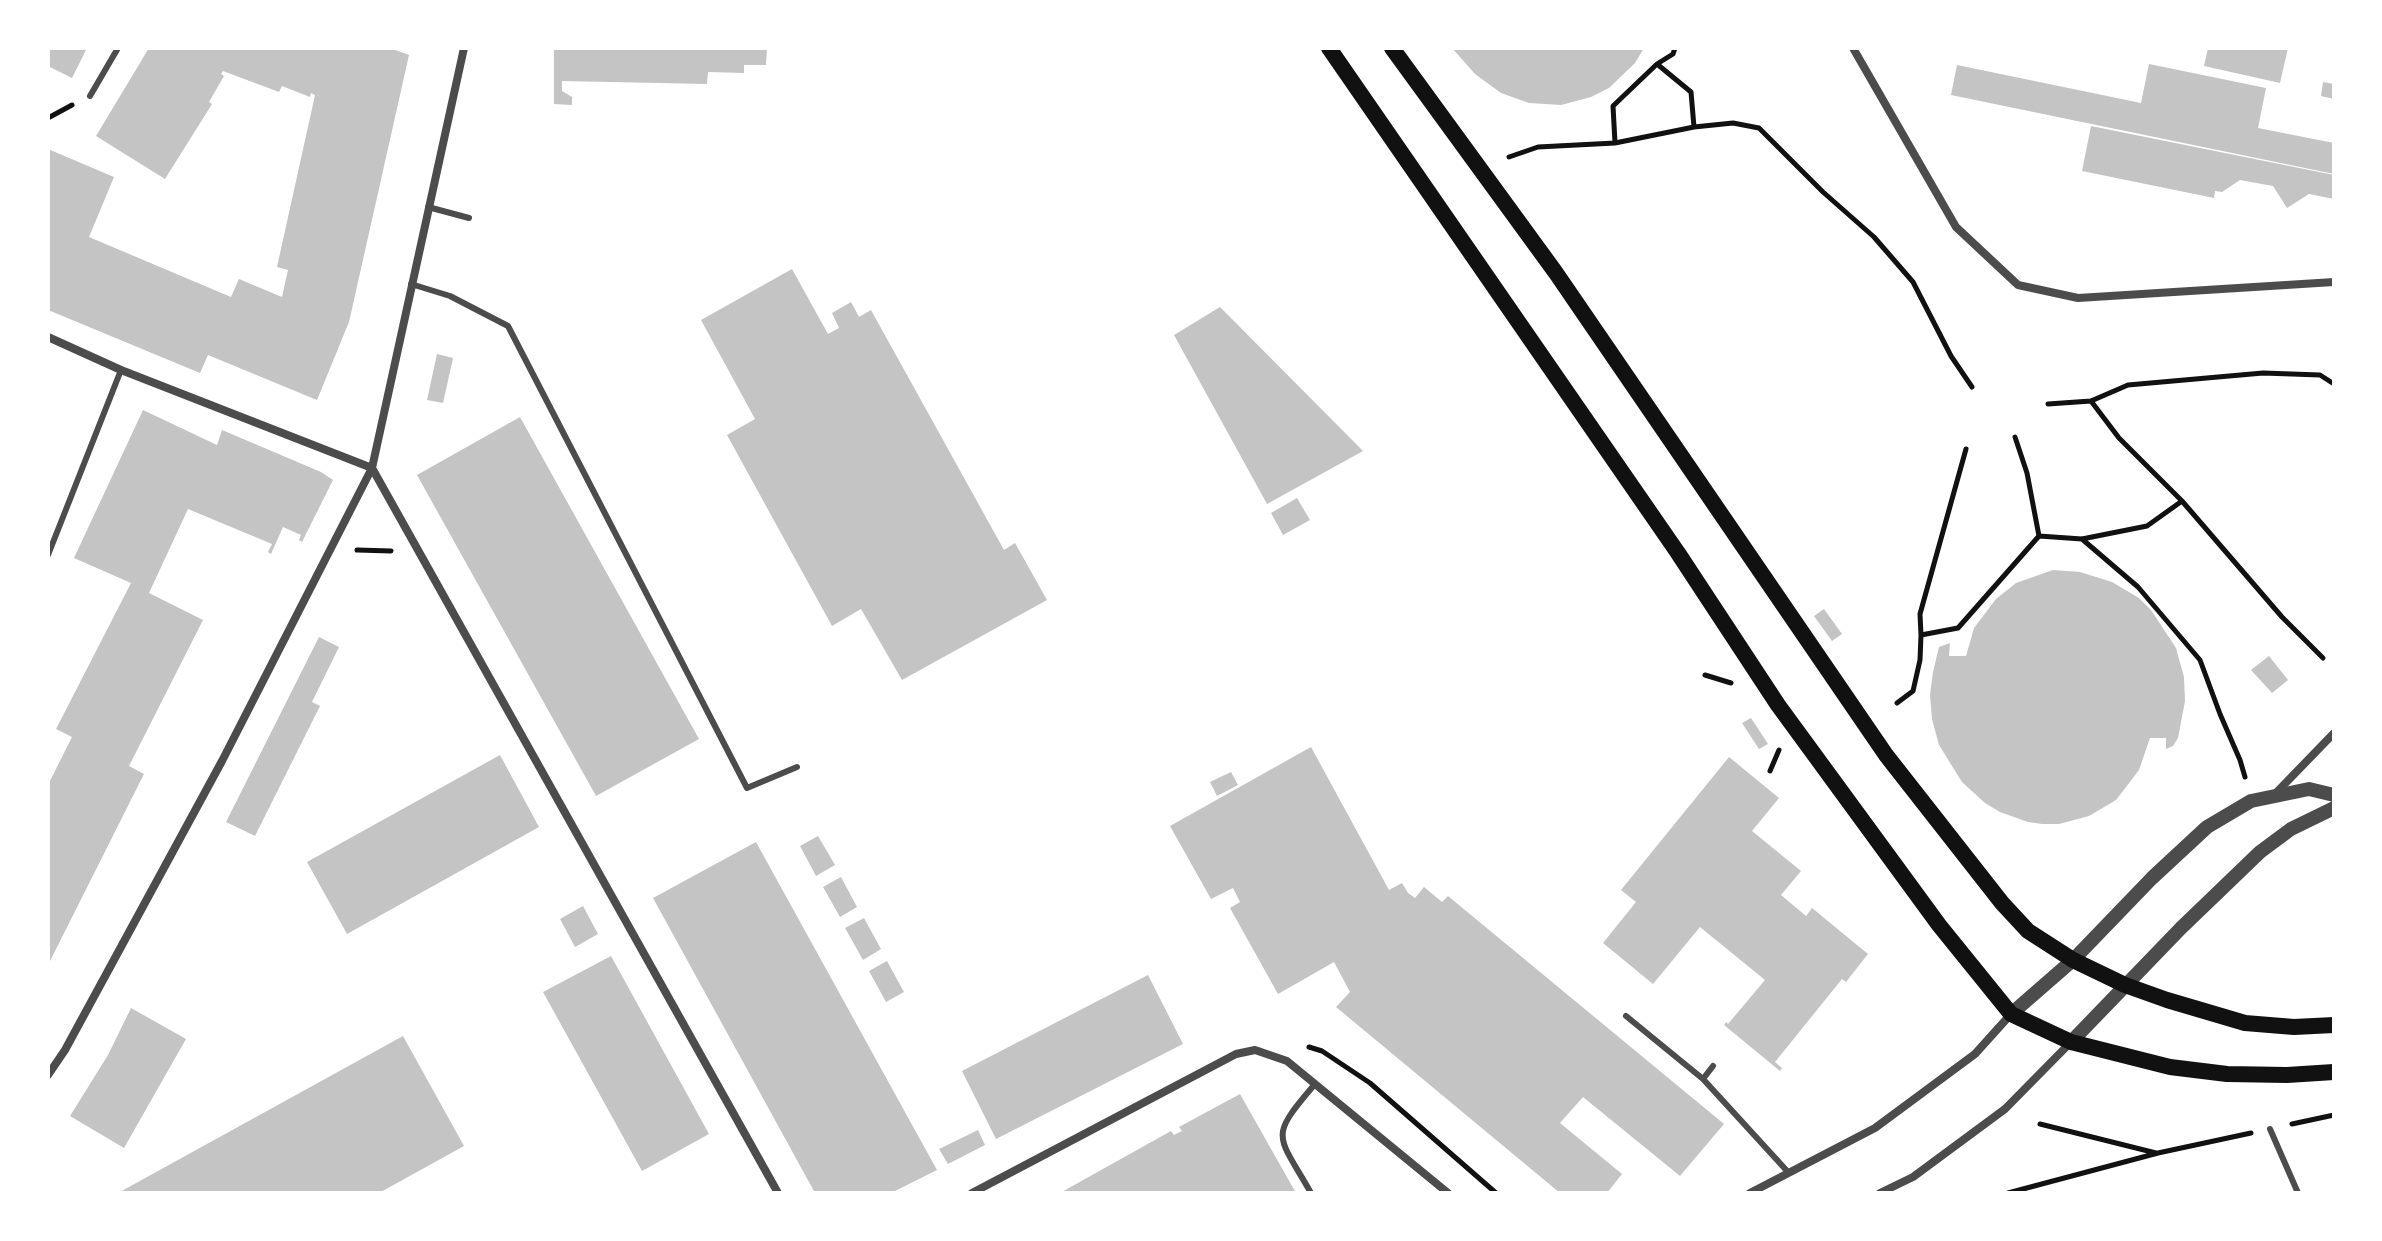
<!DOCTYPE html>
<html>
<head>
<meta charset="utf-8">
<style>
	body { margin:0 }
	#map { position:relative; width:2382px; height:1241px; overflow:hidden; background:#fff; font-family:Mulish,sans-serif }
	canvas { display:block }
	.frame { position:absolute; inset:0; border:50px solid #fff; pointer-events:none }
</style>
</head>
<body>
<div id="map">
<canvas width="2382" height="1241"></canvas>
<div class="frame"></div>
</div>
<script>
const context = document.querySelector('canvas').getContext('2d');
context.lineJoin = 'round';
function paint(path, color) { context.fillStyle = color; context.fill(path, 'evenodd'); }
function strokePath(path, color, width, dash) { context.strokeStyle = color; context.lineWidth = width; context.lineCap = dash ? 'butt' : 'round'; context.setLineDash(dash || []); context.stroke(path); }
paint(new Path2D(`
	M48,48H87L72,78L48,66Z
	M149,48H390L409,55L349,322L317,400L208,355L200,373L48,310V149L114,177L89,237L231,297L239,279L282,297L288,270L277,267L315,95L311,93L310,97L282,86L279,92L223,71L221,74L224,76L209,102L212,104L165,179L96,136Z
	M554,48H767L766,65H744V73L708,72L707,84L562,81V91L572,97V105L554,104Z
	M1452,48H1644L1635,63L1609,88L1591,97L1561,105L1529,103L1501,93L1475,74Z
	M2208,48H2288L2280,83L2204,66Z
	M2149,64L2266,88L2258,128L2334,143V174L1951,95L1957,65L2141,103Z
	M2323,82L2334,84V99L2321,96Z
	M2091,126L2334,175V199L2309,194L2287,208L2273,186L2240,180L2222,192L2215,191L2214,198L2082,171Z
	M792,269L828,334L839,328L832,313L851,302L859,317L871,310L1004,550L1015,543L1047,600L902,680L861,609L832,626L727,435L755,419L701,320Z
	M1220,307L1363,451L1267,504L1174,335Z
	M437,354L453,358L443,403L427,400Z
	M143,410L217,445L222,430L321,472L333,480L302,542L299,540L301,535L283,527L271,554L268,552L272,544L188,509L149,593L203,620L129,766L144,774L48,965V785L72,737L56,729L131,583L74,558Z
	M520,417L699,739L596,796L417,475Z
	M1297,498L1310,520L1283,535L1271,513Z
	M2053,570L2080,572L2112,582L2139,598L2151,610L2176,648L2184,677L2185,701L2178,738L2173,746L2166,749V738H2150L2139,770L2116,800L2089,816L2059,824H2042L2028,822L2000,812L1985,803L1962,782L1939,745L1932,719L1930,695L1933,672L1939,647L1950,643L1949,656H1966L1974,628L1996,599L2016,583Z
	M1824,609L1842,634L1832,641L1814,616Z
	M319,637L339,647L312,702L320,706L255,836L226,822Z
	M2269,656L2288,680L2272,693L2251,670Z
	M1751,718L1768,744L1759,749L1742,723Z
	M1311,747L1389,890L1402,883L1408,893L1415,898L1424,887L1442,902L1448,896L1724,1124L1680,1176L1583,1097L1560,1123L1622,1174L1607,1193H1560L1336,1007L1350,992L1334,962L1278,994L1230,908L1240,902L1233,888L1211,899L1170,826Z
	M500,755L539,827L347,934L307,862Z
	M1729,757L1779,798L1752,831L1801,871L1781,895L1806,916L1812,908L1868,954L1846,982L1842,979L1775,1062L1782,1068L1780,1071L1724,1025L1726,1022L1728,1024L1765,980L1700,927L1653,984L1603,943L1636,902L1621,890Z
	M1231,772L1238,785L1217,796L1210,782Z
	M818,836L835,865L816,876L800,846Z
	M756,842L937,1170L891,1193H815L653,898Z
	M841,877L857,907L840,917L823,887Z
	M583,906L598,934L575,947L560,919Z
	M864,918L881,949L863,960L845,928Z
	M611,956L709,1134L642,1171L543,992Z
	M887,961L904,992L886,1002L869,971Z
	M1148,975L1183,1044L996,1139L962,1071Z
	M131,1008L186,1039L124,1148L70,1116L108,1055Z
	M403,1036L464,1146L379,1193H118Z
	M1240,1094L1296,1193H1060L1171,1131L1174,1135L1182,1131L1179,1127Z
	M978,1130L985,1145L948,1164L939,1149Z`), '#c4c4c4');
strokePath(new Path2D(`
	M1657,64L1673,54L1675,48
	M48,118L72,105
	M1615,143L1613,106L1657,64L1691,92L1694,127
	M1509,157L1538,147L1615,143L1694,127L1733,123L1759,128L1823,192L1874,237L1913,282L1951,356L1972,387
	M2048,404L2091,401L2128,385L2263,373L2320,375L2334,384
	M2182,501L2282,617L2323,658
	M2039,536L2082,539L2147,526L2182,501L2119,438L2091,401
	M2082,539L2138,587L2200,660L2220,714L2240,760L2245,777
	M357,550L391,551
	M1921,635L1920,614L1966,449
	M1705,675L1731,683
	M1897,703L1913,691L1920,660L1921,635L1958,628L2039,536L2027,473L2015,437
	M1770,771L1779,750
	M1309,1047L1322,1051L1370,1083L1496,1193
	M2040,1124L2156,1153
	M2292,1124L2334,1115
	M2008,1193L2158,1153L2251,1133`), '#111', 5);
strokePath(new Path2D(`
	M90,96L118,48
	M428,207L469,218
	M411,284L450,296L508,326L747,788L797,767
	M48,555L121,370
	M1626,1016L1703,1079L1788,1172
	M1703,1079L1713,1066
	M2270,1129L2298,1193
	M1311,1193C1277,1133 1268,1139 1315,1084`), '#4c4c4c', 6);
strokePath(new Path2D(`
	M1853,48L1956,227L2018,285L2078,298L2334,282
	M48,337L121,370L372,468
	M372,468L778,1193
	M2274,795L2334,733
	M48,1075L65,1050L222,761L372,468L464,48
	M972,1193L1236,1054L1255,1050L1287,1061L1448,1193
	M1750,1193L1875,1128L1975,1054L2011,1014
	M1880,1193L1913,1177L2005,1109L2071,1042`), '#4c4c4c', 8);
strokePath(new Path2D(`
	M2011,1014L2073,960L2152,878L2207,827L2251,801L2309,789L2334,795
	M2071,1042L2181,928L2260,852L2291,829L2334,808`), '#4c4c4c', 14);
strokePath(new Path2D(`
	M1329,48L1678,553L1778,705L1939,925L2011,1014L2071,1042L2170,1067L2227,1074L2287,1075L2334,1072
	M1392,48L1556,273L1886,755L2002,903L2028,931L2073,960L2125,985L2167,1000L2245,1023L2294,1027L2334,1025`), '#111', 16);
</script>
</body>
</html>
